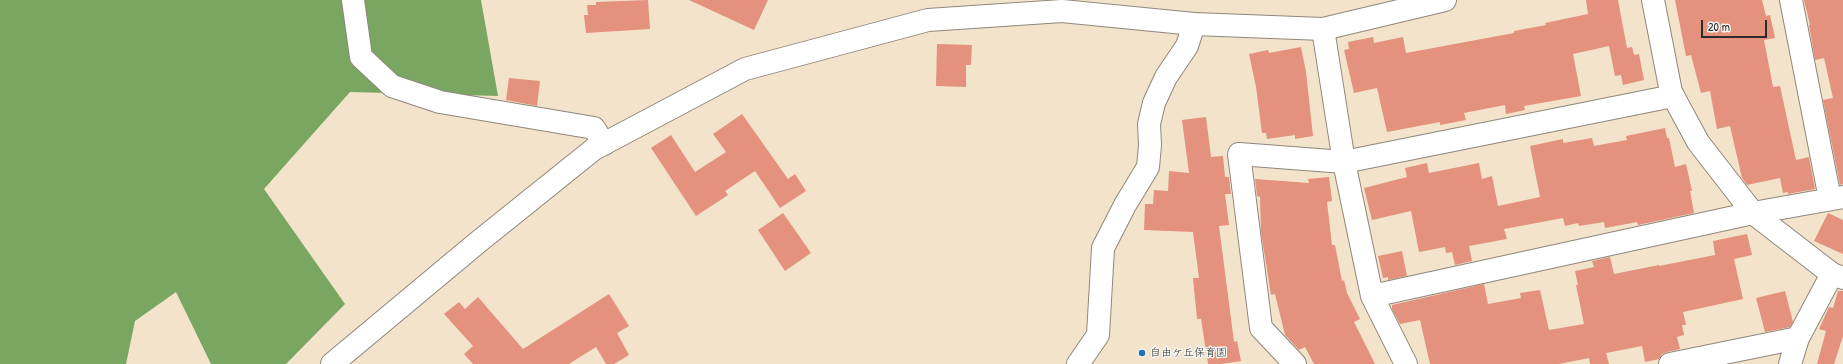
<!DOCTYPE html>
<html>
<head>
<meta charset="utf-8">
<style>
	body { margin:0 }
	#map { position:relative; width:1843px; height:364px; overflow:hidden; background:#f3e3cb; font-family:"Patrick Hand",sans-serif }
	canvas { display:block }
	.scale { position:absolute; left:1701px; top:20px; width:66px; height:18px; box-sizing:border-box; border:2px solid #2b2b2b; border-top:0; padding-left:5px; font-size:12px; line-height:14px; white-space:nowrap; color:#2b2b2b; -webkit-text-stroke:3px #f6f6f2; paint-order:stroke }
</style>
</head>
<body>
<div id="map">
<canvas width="1843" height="364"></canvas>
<div class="scale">20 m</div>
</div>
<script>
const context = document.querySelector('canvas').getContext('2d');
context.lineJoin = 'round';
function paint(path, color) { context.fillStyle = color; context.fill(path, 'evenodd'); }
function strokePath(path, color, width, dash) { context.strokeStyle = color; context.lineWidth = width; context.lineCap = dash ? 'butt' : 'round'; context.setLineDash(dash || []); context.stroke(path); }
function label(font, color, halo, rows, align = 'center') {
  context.font = font + ' "Patrick Hand","Klee One",sans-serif'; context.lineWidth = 3; context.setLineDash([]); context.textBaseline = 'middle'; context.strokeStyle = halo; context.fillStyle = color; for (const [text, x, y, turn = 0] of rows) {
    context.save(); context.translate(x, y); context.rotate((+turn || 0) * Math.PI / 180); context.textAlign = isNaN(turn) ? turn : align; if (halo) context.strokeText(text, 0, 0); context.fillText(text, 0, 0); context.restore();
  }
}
paint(new Path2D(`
	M0,0H481L498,96L350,92L264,189L345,304L286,364H211L176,292L135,321L126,364H0Z`), '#79a761');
paint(new Path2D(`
	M648,0L650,29L586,33L584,15H588L587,5H596V2Z
	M689,0H768L754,30Z
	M1586,0H1618L1627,48L1632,47L1634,55L1639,54L1644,80L1623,85L1621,75L1615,76L1609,46L1573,54L1581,96L1524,106L1525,110L1506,114L1505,105L1464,113L1466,120L1440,125V122L1387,132L1377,88L1354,93L1344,50L1349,49L1348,42L1373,37L1374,43L1403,37L1406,53L1514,33V31L1546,25L1545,23L1588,14Z
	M1675,0H1762L1766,16L1770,15L1775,38L1764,40L1773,87L1780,86L1796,160L1809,157L1815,189L1788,194V192L1783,193L1780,178L1747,185L1742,178L1730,126L1717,129L1710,91L1701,93L1691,55L1686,56Z
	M1804,0H1843V184L1840,185L1823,100L1833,98L1824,58L1815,60L1809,25H1810Z
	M937,44L972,45L971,65H966V87L936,86Z
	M1301,47L1306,72L1313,136L1295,139V135L1267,139L1266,133H1262L1256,87L1249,54L1268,50L1269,53Z
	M509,78L540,81L537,106L506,100Z
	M742,114L788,179L795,174L806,191L780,208L755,171L725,191L728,195L696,216L651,148L671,135L695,172L726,152L713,134Z
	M1206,117L1211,157L1223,156L1225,177H1229L1231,194H1225L1229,225L1219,226L1234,342L1237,341L1241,361L1221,364H1208L1201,319H1197L1193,278H1199L1193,232L1144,230L1145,204H1153L1154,190L1168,191L1169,171L1189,173L1182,120Z
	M1665,128L1667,138H1669L1675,167L1686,164L1692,191H1690L1694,213L1638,225L1637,222L1605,228L1604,222L1579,226L1578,223L1565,226L1563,218L1504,229L1507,239L1469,246L1472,261L1455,265L1452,252L1446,253L1445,247L1419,252L1411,211L1372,220L1364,188L1407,177L1405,168L1427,163L1429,173L1479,163L1482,179L1492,176L1498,206L1540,197L1530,146L1563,139V143L1592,138L1594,146L1627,140L1626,136Z
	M1329,177L1332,201L1327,202L1332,245H1335L1342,281L1344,280L1347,293L1360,319L1354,322L1375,364H1314L1305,347L1299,350L1285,335L1275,294L1271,295L1261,232L1260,197L1257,196L1255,179L1309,183L1308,179Z
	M783,213L811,253L785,271L758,230Z
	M1828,213L1843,220V254L1814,241Z
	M1747,234L1752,255L1734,259L1743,299L1683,312L1686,325H1682L1684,335L1677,337L1680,349L1667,352L1662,354L1659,359L1645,362L1642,346L1606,353L1609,364H1590L1589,358L1559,364H1430L1420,320L1400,324L1392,309V305L1484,284L1488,304L1521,298L1520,293L1540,290L1549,330L1584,324L1576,285H1578L1575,271L1594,267L1592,261L1610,257L1614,274L1659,265V266L1715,255L1713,241Z
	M1402,251L1407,276L1388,280V277L1383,278L1378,256Z
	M1785,291L1793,322L1790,327L1765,332L1756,298Z
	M1838,291H1843V336L1834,364H1817L1826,331L1819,329L1829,307L1833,308Z
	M609,294L629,326L617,333L629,355L614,364H606L596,347L569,364H473L464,354L473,346L444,314L459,302L465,309L478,297L523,349Z`), '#e4917d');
const street = new Path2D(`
	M353,0L361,57L392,86L440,102L594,128L604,144
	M1791,0L1830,199
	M1323,29L1344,162L1372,296L1406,364
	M1372,296L1753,213L1843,197
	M1078,364L1098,335L1103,248L1125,205L1148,167L1150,145L1149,124L1154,103L1166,77L1187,46L1194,24
	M1295,364L1261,328L1239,154L1344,162L1673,96
	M1670,364L1798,338
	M1790,364L1798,338L1832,274`);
const secondary = new Path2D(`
	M1653,0L1671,92L1698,142L1753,213L1832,274L1843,278
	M332,364L477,243L594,149L745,69L928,20L1062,11L1194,24L1323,29L1445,0`);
strokePath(street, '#8f877b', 24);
strokePath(secondary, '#8f877b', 24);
strokePath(street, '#fff', 22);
strokePath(secondary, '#fff', 22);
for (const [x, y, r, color] of [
	[1142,353,4,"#1f6fb2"]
]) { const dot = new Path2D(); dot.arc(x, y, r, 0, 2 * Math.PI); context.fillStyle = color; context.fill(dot); strokePath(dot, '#f6f6f2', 1.5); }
label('11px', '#2b2b2b', '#f6f6f2', [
	["自由ケ丘保育園",1150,353]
], 'left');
</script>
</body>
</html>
